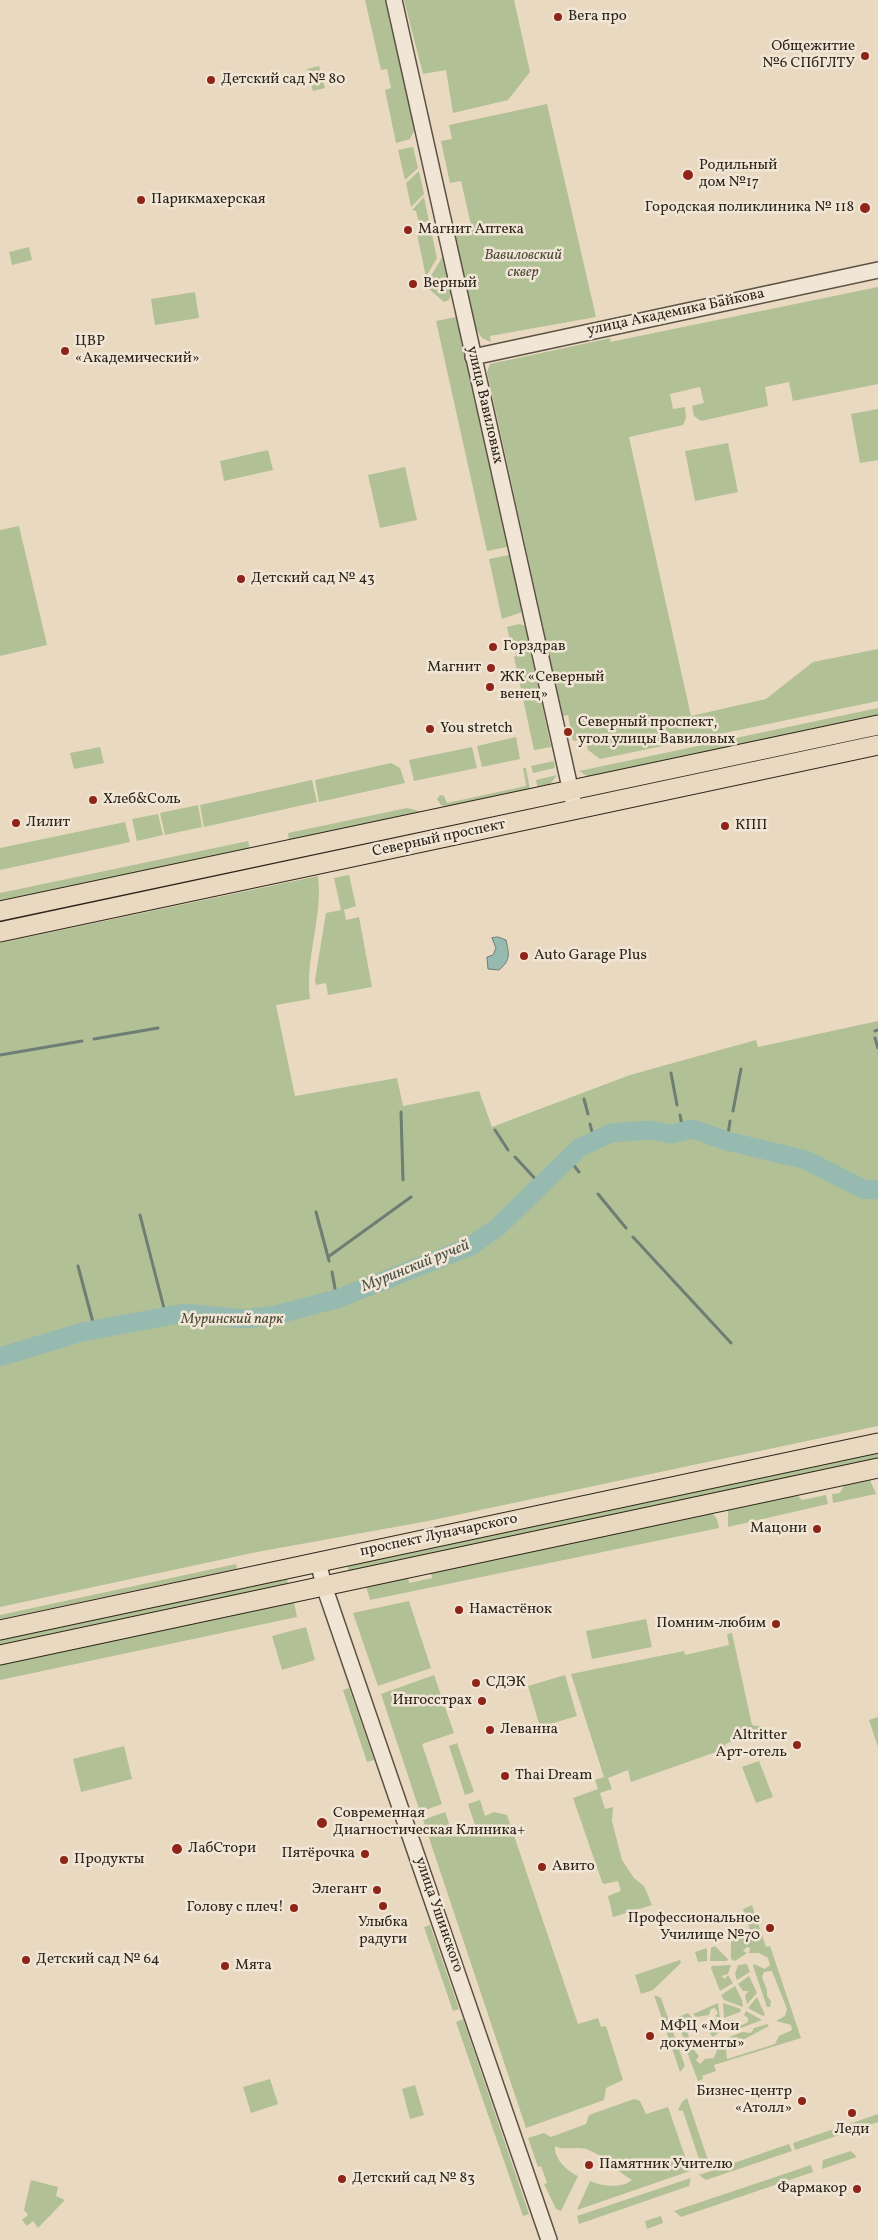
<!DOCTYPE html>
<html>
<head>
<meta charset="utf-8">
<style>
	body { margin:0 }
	canvas { display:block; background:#e9d9c0 }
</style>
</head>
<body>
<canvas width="878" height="2240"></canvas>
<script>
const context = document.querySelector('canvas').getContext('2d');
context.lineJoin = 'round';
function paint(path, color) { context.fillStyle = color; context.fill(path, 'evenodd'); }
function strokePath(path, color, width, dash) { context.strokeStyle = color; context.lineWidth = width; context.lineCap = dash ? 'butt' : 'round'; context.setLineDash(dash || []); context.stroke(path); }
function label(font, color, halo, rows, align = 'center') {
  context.font = font + ' Vollkorn,serif'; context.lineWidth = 5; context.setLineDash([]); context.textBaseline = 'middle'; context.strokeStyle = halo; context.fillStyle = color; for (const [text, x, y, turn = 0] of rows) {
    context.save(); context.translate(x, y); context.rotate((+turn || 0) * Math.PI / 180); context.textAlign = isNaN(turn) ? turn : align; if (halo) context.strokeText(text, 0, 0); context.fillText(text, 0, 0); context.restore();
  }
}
paint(new Path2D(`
	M365,0H386L415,129L410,139L396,143L385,90L391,88L387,69L381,70Z
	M404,0H514L530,72L508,100L453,113L446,70L423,74Z
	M319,66L325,88L313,91L307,69Z
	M547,104L596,317L490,336L491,342L482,338L476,329L454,229L471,225L461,181L450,183L441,141L452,139L449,125Z
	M413,147L418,168L405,180L398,150Z
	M419,171L424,194L411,207L406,183Z
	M424,197L429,221L419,223L416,211L412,210Z
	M430,226L437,258L426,277L417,234L421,233L420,228Z
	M29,247L32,260L12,265L9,252Z
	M443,256L451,294L449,300L444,302L429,289L427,282Z
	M878,287V384L793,401L789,382L765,387L768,406L701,421L694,416L692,406L704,403L700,387L670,394L673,409L685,407L686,418L683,425L629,437L691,716L766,699L813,662L878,649V701L600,759L588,750L585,739L573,741L568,715L563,716L487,372L490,364L611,338L610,342Z
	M195,292L199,318L155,325L151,299Z
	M456,317L507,547L487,551L436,321Z
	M878,409V460L860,463L851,414Z
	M728,443L738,492L695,501L685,451Z
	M268,450L273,470L224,481L220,461Z
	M405,467L417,520L380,528L368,475Z
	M19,526L47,645L0,656V530Z
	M509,555L522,612L502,619L489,559Z
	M520,624L525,626L551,747L534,750L514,657L516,656L513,640H510L507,627Z
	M878,708V716L593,776H587L579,771Z
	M878,733V738L584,799V796Z
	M516,737L520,759L482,767L477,746Z
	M100,747L104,763L74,769L70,753Z
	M472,747L477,768L414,781L409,760Z
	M554,761L555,768L533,773L531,766Z
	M391,763L400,768L405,783L319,802L315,780Z
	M523,768H526L530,790L448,807L441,805L437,799L440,795L444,796L447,803L526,786Z
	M557,775L549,786L538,789L536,780Z
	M312,780L317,802L204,827L200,805Z
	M198,805L202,827L165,835L160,813Z
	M534,806L536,812L0,925V920Z
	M407,808L423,812L289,841L288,833Z
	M158,814L163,835L137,841L132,819Z
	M125,822L130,842L0,870V848Z
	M248,841L250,850L0,902V893Z
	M349,875L356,906L344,910L346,920L359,917L372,987L328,995L326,983L316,985L315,980L326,913L341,910L334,878Z
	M318,876C323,918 305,956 310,999L276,1005L295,1096L397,1078L403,1106L479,1091L492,1127L630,1075L756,1040L758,1047L878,1021V1426L428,1521L257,1552L0,1607V943Z
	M878,1452V1459L349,1572L347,1565Z
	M870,1480L876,1494L833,1503L832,1494L840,1493L844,1485Z
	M797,1495L802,1500L826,1495L828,1504L728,1527V1510Z
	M712,1513L717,1519L719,1528L370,1600L366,1586L408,1578L409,1583L432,1578L431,1573Z
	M236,1564L237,1569L0,1619V1615Z
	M287,1578L288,1584L0,1645V1639Z
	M409,1601L431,1668L378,1686L353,1613Z
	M294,1602L297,1617L0,1680V1665Z
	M646,1619L652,1647L592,1659L586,1631Z
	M306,1627L315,1660L282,1670L272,1636Z
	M732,1633L752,1725L763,1727L762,1730L729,1742L716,1752L631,1782L628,1770L608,1778L612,1789L600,1793L605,1809L613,1807L612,1821L622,1860L634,1878L644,1886L652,1905L613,1917L608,1896L621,1891L618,1881L604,1884L602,1882L573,1798L598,1789L595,1780L604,1777L571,1674L684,1651L685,1655L729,1645L727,1634Z
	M434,1675L454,1733L422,1744L442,1804L420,1812L381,1694Z
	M565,1675L577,1716L540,1727L528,1686Z
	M349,1688L374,1760L367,1762L343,1690Z
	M878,1717V1747L869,1720Z
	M457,1743L474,1792L465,1795L449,1746Z
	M124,1746L132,1779L81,1792L73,1759Z
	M759,1761L773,1797L756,1803L742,1767Z
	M480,1800L485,1816L494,1812L507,1815L578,2024L598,2018L601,2027L606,2026L623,2080L606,2088L604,2100L526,2128L423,1820L445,1812L453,1835L476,1828L468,1804Z
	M752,1905L766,1947L770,1946L801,2038L714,2065L716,2071L702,2076L703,2079L698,2081L687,2052L693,2049L699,2056L696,2060L700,2064L705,2059L714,2058L717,2050L714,2048L699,2047L723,2038L730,2046L726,2049L727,2059L775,2044L779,2036L792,2030L791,2025L776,2021L785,2016L787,2009L772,1971L764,1972L762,1977L767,1990V1996L771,2001L770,2007H767L753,1966L754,1964L765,1969L770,1965L768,1958L759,1953H749L750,1948L747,1947L743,1951L747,1953L735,1961L731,1959V1937L750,1930L743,1909Z
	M430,1925L459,2009L453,2011L424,1927Z
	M715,1946L728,1959L727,1961H710L711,1948Z
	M707,1948V1961L698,1962L695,1952Z
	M680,1960L681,1963L653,1990L641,1994L635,1975Z
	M747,1964L750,1972L737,1980L735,1974L738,1965Z
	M731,1965L728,1974L721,1976L725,1979L728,1975L733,1983L720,1991L711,1968L712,1966Z
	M749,1976L757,1993L747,2004L745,1995L749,1991H743L738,1984Z
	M735,1986L742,2000L743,2007L724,2000L721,1995Z
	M654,1995L661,1998L685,2066L680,2072Z
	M757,1997L765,2015L763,2016L748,2008Z
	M718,2003L720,2018L715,2016L718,2013L715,2008L711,2009L709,2015L696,2017L693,2014Z
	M723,2003L741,2009L740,2012L724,2018Z
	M746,2011L762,2020L733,2031L725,2030L724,2021L734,2020L742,2025L748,2022V2018L744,2015Z
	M688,2013L694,2019L688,2034L691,2045L687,2046L676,2020L678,2017Z
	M463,2019L529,2214L523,2216L456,2022Z
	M713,2019L721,2020V2031L713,2037L707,2030L710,2028Z
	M767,2024L769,2026L735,2044L727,2038L742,2032L751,2033L754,2028Z
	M270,2079L278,2104L251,2113L243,2087Z
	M415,2085L424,2115L410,2119L402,2089Z
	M687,2098L708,2160L695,2165L699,2159L683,2111L678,2110L682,2102Z
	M634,2099L640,2101L646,2114L668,2107L690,2171L577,2210L590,2181C602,2186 621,2189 632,2180C616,2171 604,2155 586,2149C575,2146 565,2151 555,2146C554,2159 567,2171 578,2176L561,2211L556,2209L544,2184L547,2183L541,2166L538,2167L528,2138L544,2133L551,2137L586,2124L589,2115Z
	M878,2114V2122L795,2150L793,2143Z
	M789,2144L792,2151L706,2180L699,2175Z
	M851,2151L857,2157L822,2169L823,2160Z
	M811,2165L813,2172L681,2217L674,2211Z
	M691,2178L689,2186L579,2224L577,2216Z
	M31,2180L58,2187L56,2196L65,2200L38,2228L33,2221L27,2226L22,2220L28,2215L24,2210Z
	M661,2216L663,2223L647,2229L645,2221Z`), '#b2c096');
const water = new Path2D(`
	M498,937L506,940C509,954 511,960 499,970L488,969L487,957L493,955L496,948L492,938Z`);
paint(water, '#97bab0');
strokePath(water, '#6d7e74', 1);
strokePath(new Path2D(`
	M875,1031L878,1030
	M875,1038L878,1048
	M94,1039L158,1028
	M0,1055L82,1041
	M671,1073L677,1105
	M584,1099L588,1114
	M733,1111L741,1069
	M401,1112L403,1180
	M680,1115L683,1131
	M590,1124L594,1140
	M495,1130L508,1150
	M727,1141L730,1121
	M515,1157L541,1185
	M568,1158L579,1172
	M598,1194L626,1228
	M316,1212L328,1257
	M140,1215L166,1316
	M633,1237L731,1343
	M329,1261L328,1257L411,1197
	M78,1266L95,1330
	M332,1272L337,1299`), '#6d7e74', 3);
strokePath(new Path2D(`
	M0,1357L82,1332L184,1313L245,1319L275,1315L337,1299L469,1247L498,1227L579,1148L611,1133L651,1130L671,1134L693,1129L727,1141L806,1160L863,1189L878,1190`), '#97bab0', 19);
const minor = new Path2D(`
	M394,0L575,810
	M473,357L878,270
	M318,1561L324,1586L549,2240`);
const major = new Path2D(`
	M0,911L878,725
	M0,932L878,745
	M0,1630L878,1443
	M0,1655L878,1468`);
strokePath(minor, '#5c5244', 18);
strokePath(major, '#2d251b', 21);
strokePath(minor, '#f1e6d6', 15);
strokePath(major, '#e9d9c0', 19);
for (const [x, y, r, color] of [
	[558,17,5,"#8f2418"],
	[865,56,5,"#8f2418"],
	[211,80,5,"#8f2418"],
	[688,175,6,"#8f2418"],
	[141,200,5,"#8f2418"],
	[865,208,6,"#8f2418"],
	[408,230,5,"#8f2418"],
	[413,284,5,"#8f2418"],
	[65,351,5,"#8f2418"],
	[241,579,5,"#8f2418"],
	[493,647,5,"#8f2418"],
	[491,668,5,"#8f2418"],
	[490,687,5,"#8f2418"],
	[430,729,5,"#8f2418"],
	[568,732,5,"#8f2418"],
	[93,800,5,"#8f2418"],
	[16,823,5,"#8f2418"],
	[725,826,5,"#8f2418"],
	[524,956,5,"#8f2418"],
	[817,1529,5,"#8f2418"],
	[459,1610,5,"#8f2418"],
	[776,1624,5,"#8f2418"],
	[476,1683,5,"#8f2418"],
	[482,1701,5,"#8f2418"],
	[490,1730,5,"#8f2418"],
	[797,1745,5,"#8f2418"],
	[505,1776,5,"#8f2418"],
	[322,1823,6,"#8f2418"],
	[177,1849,6,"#8f2418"],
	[365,1854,5,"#8f2418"],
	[64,1860,5,"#8f2418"],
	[542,1867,5,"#8f2418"],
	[377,1890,5,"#8f2418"],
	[383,1906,5,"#8f2418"],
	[294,1908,5,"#8f2418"],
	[770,1928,5,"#8f2418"],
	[26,1960,5,"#8f2418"],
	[225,1966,5,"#8f2418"],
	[650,2036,5,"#8f2418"],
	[802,2101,5,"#8f2418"],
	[852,2113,5,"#8f2418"],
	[589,2165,5,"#8f2418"],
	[342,2179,5,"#8f2418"],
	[857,2189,5,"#8f2418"]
]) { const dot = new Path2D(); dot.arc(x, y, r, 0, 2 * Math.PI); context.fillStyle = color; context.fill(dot); strokePath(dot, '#f1e6d6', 2); }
label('15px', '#2d251b', '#f1e6d6', [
	["Вега про",568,17],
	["Общежитие",855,47,"right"],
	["№6 СПбГЛТУ",855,64,"right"],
	["Детский сад № 80",221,80],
	["Родильный",699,166],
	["дом №17",699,183],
	["Парикмахерская",151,200],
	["Городская поликлиника № 118",854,208,"right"],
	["Магнит Аптека",418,230],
	["Верный",423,284],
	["ЦВР",75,342],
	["«Академический»",75,359],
	["Детский сад № 43",251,579],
	["Горздрав",503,647],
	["Магнит",481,668,"right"],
	["ЖК «Северный",500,678],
	["венец»",500,695],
	["Северный проспект,",578,723],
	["угол улицы Вавиловых",578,740],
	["You stretch",440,729],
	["Хлеб&Соль",103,800],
	["Лилит",26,823],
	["КПП",735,826],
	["Auto Garage Plus",534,956],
	["Мацони",807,1529,"right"],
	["Намастёнок",469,1610],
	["Помним-любим",766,1624,"right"],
	["СДЭК",486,1683],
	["Ингосстрах",472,1701,"right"],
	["Леванна",500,1730],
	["Altritter",787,1736,"right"],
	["Арт-отель",787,1753,"right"],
	["Thai Dream",515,1776],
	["Современная",333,1814],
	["Диагностическая Клиника+",333,1831],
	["ЛабСтори",188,1849],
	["Пятёрочка",355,1854,"right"],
	["Продукты",74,1860],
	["Авито",552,1867],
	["Элегант",367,1890,"right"],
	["Голову с плеч!",284,1908,"right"],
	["Профессиональное",760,1919,"right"],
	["Училище №70",760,1936,"right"],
	["Улыбка",383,1923,"center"],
	["радуги",383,1940,"center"],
	["Детский сад № 64",36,1960],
	["Мята",235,1966],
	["МФЦ «Мои",660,2027],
	["документы»",660,2044],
	["Бизнес-центр",792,2092,"right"],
	["«Атолл»",792,2109,"right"],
	["Леди",852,2130,"center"],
	["Памятник Учителю",599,2165],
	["Детский сад № 83",352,2179],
	["Фармакор",847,2189,"right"]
], 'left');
label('italic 15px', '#4e4c3a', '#f1e6d6', [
	["Вавиловский",523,256],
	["сквер",523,273],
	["Муринский парк",232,1320]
]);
label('15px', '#2d251b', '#f1e6d6', [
	["улица Академика Байкова",676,313,-12],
	["улица Вавиловых",484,405,77],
	["Северный проспект",439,839,-12],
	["проспект Луначарского",439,1536,-12],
	["улица Ушинского",438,1915,71]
]);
label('italic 16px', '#4d5248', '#f1e6d6', [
	["Муринский ручей",416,1267,-22]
]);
</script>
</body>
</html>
